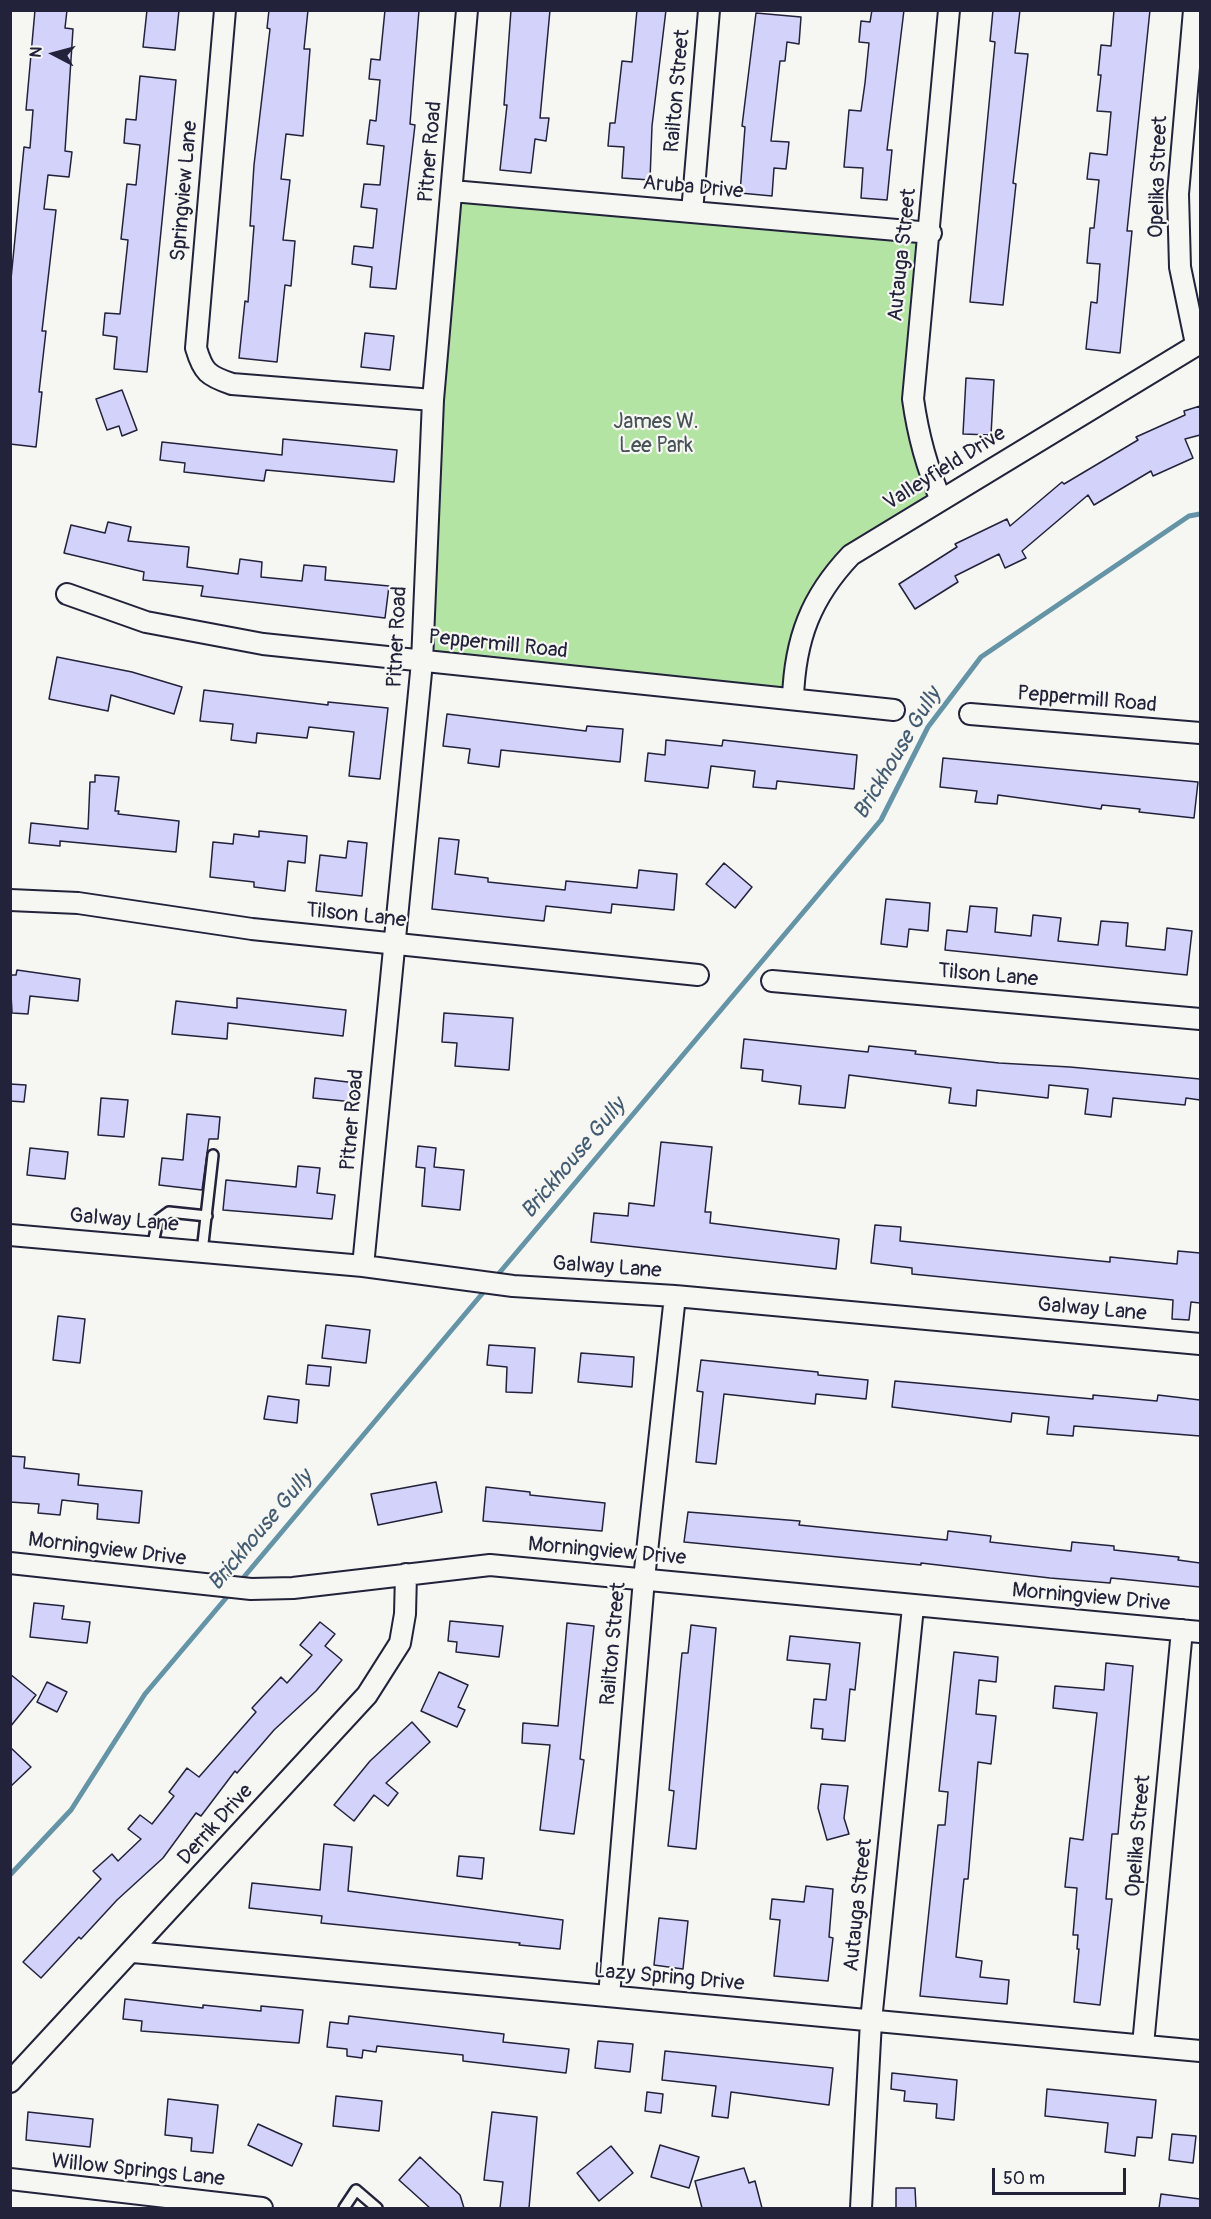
<!DOCTYPE html>
<html>
<head>
<meta charset="utf-8">
<style>
	body { margin:0 }
	#map { position:relative; width:1211px; height:2219px; overflow:hidden; background:#f6f6f2; font-family:Pangolin,sans-serif }
	canvas { display:block }
	.frame { position:absolute; inset:0; border:12px solid #22223b; pointer-events:none }
	.north { position:absolute; left:24px; top:24px; width:60px; height:60px; -webkit-text-stroke:4px #f6f6f2; paint-order:stroke; rotate:276deg; font-size:16px; font-weight:700; line-height:24px; text-align:center; color:#22223b }
	.north::after { content:''; display:block; margin:auto; width:21px; height:27px; background:#22223b; clip-path:polygon(50% 0,100% 100%,50% 72%,0 100%) }
	.scale { position:absolute; left:992px; top:2168px; width:134px; height:27px; box-sizing:border-box; border:3px solid #22223b; border-top:0; padding-left:8px; font-size:18px; line-height:21px; white-space:nowrap; color:#22223b; -webkit-text-stroke:4px #f6f6f2; paint-order:stroke }
</style>
</head>
<body>
<div id="map">
<canvas width="1211" height="2219"></canvas>
<div class="frame"></div>
<div class="north">N</div>
<div class="scale">50 m</div>
</div>
<script>
const context = document.querySelector('canvas').getContext('2d');
context.lineJoin = 'round';
function paint(path, color) { context.fillStyle = color; context.fill(path, 'evenodd'); }
function strokePath(path, color, width, dash) { context.strokeStyle = color; context.lineWidth = width; context.lineCap = dash ? 'butt' : 'round'; context.setLineDash(dash || []); context.stroke(path); }
function label(font, color, halo, rows, align = 'center') {
  context.font = font + ' Pangolin,sans-serif'; context.lineWidth = 4.5; context.setLineDash([]); context.textBaseline = 'middle'; context.strokeStyle = halo; context.fillStyle = color; for (const [text, x, y, turn = 0] of rows) {
    context.save(); context.translate(x, y); context.rotate((+turn || 0) * Math.PI / 180); context.textAlign = isNaN(turn) ? turn : align; if (halo) context.strokeText(text, 0, 0); context.fillText(text, 0, 0); context.restore();
  }
}
paint(new Path2D(`
	M452,191L931,233L915,381L941,500L851,555L820,592L793,698L422,662Z`), '#b3e4a3');
strokePath(new Path2D(`
	M495,1278L881,820L928,727L981,657L1189,516L1200,514
	M238,1584L487,1288
	M10,1875L71,1810L145,1694L232,1591`), '#6594a7', 5);
const building = new Path2D(`
	M35,10H67L65,28L73,29L65,151L72,152L69,177L48,175L44,209L56,210L42,331H46L39,392H42L36,447L10,444V289L24,147L30,148L33,110H26Z
	M147,10H179L175,50L143,47Z
	M269,10H308L304,49H310L303,136L286,134L281,179L290,180L283,240L295,241L291,286L285,285L277,362L239,358L245,301L248,302L254,226H250L254,165L270,29L267,28Z
	M385,10H419L410,124L415,125L396,289L370,287L372,267L352,264L354,246L373,248L377,209L361,207L364,184L380,185L384,146L367,144L370,120L376,121L380,80L369,79L371,59L380,60Z
	M511,10H550L540,118H549L546,141L535,139L531,173L500,170L507,105H504Z
	M637,10H666L652,126L650,180L622,178L624,147L608,146L610,123H615L622,61L632,62Z
	M872,10H904L887,150H892L887,200L861,198L863,168L844,167L849,110L861,111L865,83L869,43L859,42L861,21L870,22Z
	M993,10H1020L1015,53L1028,54L1013,183L1016,184L1003,305L970,302L995,42L990,41Z
	M1114,10H1150L1127,231H1132L1120,353L1086,349L1091,302L1097,303L1100,264L1087,263L1090,228H1094L1099,180L1087,179L1090,153L1107,155L1111,112L1097,111L1101,75H1098L1101,45L1111,46Z
	M756,13L801,17L799,44L787,42L785,61H780L771,141L789,142L786,169L774,168L772,196L740,193L745,127L742,126Z
	M140,76L176,80L147,372L114,369L117,337L103,335L105,313L120,314L128,240L121,239L127,184L136,185L140,145L124,143L126,119L136,120Z
	M365,333L394,336L390,370L361,367Z
	M966,378L994,380L991,435L963,434Z
	M122,390L137,430L122,436L119,426L107,430L96,399Z
	M1200,406V435L1185,439L1193,458L1153,476L1151,471L1094,505L1088,495L1022,551L1026,558L1005,568L999,554L955,576L958,582L915,609L899,584L957,547L955,544L1007,519L1010,526L1062,482L1064,484L1138,440L1136,437L1185,415L1184,411Z
	M283,439L397,450L394,482L266,470L264,481L184,472L185,463L160,460L162,442L282,455Z
	M108,522L131,527L128,541L189,547L187,567L238,574L240,559L262,562L261,577L302,581L304,565L326,567L325,580L389,586L385,618L201,596L203,586L143,580L144,572L64,553L71,525L105,533Z
	M57,657L132,672L182,687L174,714L111,695L108,711L49,699Z
	M204,690L328,705V702L388,708L380,779L349,776L354,732L309,727L307,738L257,733L256,743L231,740L233,724L200,721Z
	M447,714L586,731L587,726L623,729L620,762L501,750L499,767L468,763L470,749L443,746Z
	M666,740L722,746L723,740L857,755L854,789L777,781L776,789L753,787L755,771L711,766L708,788L645,781L648,753L665,755Z
	M943,758L1198,782L1194,818L1139,812L1140,809L1102,805L1101,809L998,795L997,804L975,802L977,791L940,787Z
	M95,775L119,777L115,811H119L118,814L179,821L176,852L60,841V846L29,843L31,823L88,829L90,782H95Z
	M259,831L307,836L305,863L288,861L285,891L254,887V882L210,877L213,842L233,844L234,834L259,837Z
	M439,838L459,840L455,874L488,878V882L565,890L566,881L637,888L639,870L677,874L674,910L612,904L611,913L546,906L544,921L432,909Z
	M348,841L367,843L362,896L316,891L320,855L346,858Z
	M724,863L752,887L735,908L706,884Z
	M886,899L930,903L928,931L909,929L907,947L881,944Z
	M970,906L997,908L995,932L1031,936L1033,915L1061,918L1058,941L1098,945L1101,921L1128,923L1126,946L1165,950L1167,928L1192,931L1187,975L945,950L947,930L967,932Z
	M17,970L80,979L78,1001L30,996L28,1014L12,1013L10,975H16Z
	M237,998L346,1010L343,1036L228,1023L227,1039L172,1034L176,1001L237,1008Z
	M444,1013L513,1018L509,1070L455,1066L457,1043L442,1042Z
	M744,1039L868,1052L869,1046L916,1051L915,1054L999,1063L1070,1067L1200,1079V1100L1186,1098L1185,1105L1113,1098L1111,1117L1085,1114L1088,1089L1049,1085L1048,1098L977,1090L976,1106L949,1103L951,1088L849,1075L845,1108L799,1104L801,1086L762,1081L763,1070L741,1068Z
	M315,1078L356,1083L354,1102L313,1098Z
	M10,1084L26,1085L24,1102L10,1101Z
	M101,1098L128,1100L124,1137L98,1135Z
	M187,1114L220,1117L218,1139H209L202,1190L159,1185L162,1158L183,1160Z
	M661,1142L712,1147L705,1212H711L710,1223L839,1239L836,1269L591,1242L594,1213L628,1216L629,1203L654,1206Z
	M418,1146L436,1148L434,1167L464,1170L460,1210L422,1206L425,1168L416,1167Z
	M30,1148L68,1152L65,1179L27,1175Z
	M298,1166L320,1168L317,1193L335,1195L332,1219L223,1210L226,1180L296,1187Z
	M875,1225L901,1227L900,1241L1110,1262V1257L1177,1264L1178,1251L1200,1253V1303L1191,1302L1189,1320L1172,1319L1173,1300L912,1274V1268L871,1263Z
	M58,1316L85,1319L80,1363L53,1360Z
	M326,1325L370,1330L366,1363L322,1358Z
	M489,1345L535,1348L532,1393L506,1392L507,1367L487,1365Z
	M581,1353L634,1357L632,1387L578,1382Z
	M701,1360L818,1372V1375L868,1380L866,1399L816,1394L815,1404L724,1394L716,1464L696,1462L703,1392L697,1391Z
	M308,1365L331,1367L329,1386L306,1384Z
	M895,1381L1093,1399V1395L1157,1401L1158,1395L1200,1400V1436L1074,1426L1073,1436L1047,1434L1049,1417L1012,1413L1011,1422L892,1407Z
	M268,1396L299,1400L297,1423L264,1419Z
	M10,1456L25,1457L24,1468L79,1474L78,1485L142,1491L139,1523L97,1519L98,1504L62,1500L60,1515L38,1513L39,1504L10,1502Z
	M436,1482L442,1512L378,1525L371,1494Z
	M486,1487L530,1492V1495L605,1503L602,1531L483,1521Z
	M688,1512L800,1521L799,1525L947,1540L948,1531L991,1536L990,1542L1071,1551L1072,1542L1114,1546V1550L1179,1557L1178,1560L1200,1563V1587L1111,1578L1110,1583L1050,1578L921,1563V1565L684,1542Z
	M34,1603L64,1606L62,1619L90,1622L87,1643L30,1637Z
	M450,1621L503,1626L499,1657L456,1652L457,1642L448,1641Z
	M320,1622L335,1634L325,1646L342,1660L316,1691L274,1730L237,1773L235,1771L201,1816L196,1813L163,1858L117,1900L81,1939L79,1937L41,1978L23,1962L101,1879L93,1871L112,1854L118,1861L141,1839L128,1829L140,1815L152,1824L174,1796L169,1792L187,1768L199,1777L256,1712L252,1708L281,1677L287,1683L312,1655L300,1645Z
	M567,1623L594,1626L580,1759L584,1760L574,1834L540,1830L550,1745L522,1743L523,1723L558,1726Z
	M691,1625L716,1628L696,1849L668,1846L674,1791L669,1790L680,1673L682,1653H688Z
	M790,1636L860,1643L855,1690L850,1689L845,1741L822,1739L823,1729L811,1728L814,1699L826,1700L830,1664L787,1660Z
	M954,1652L998,1657L996,1682L979,1680L976,1714L996,1716L991,1764L978,1762L968,1879H964L956,1957L982,1961L980,1977L1009,1980L1007,2004L920,1996L938,1825H945L948,1792L939,1791Z
	M1106,1663L1133,1666L1118,1834H1112L1106,1899H1112L1100,2005L1074,2002L1079,1949H1077L1078,1935H1073L1077,1888L1065,1887L1070,1838L1083,1840L1097,1713L1053,1708L1055,1686L1104,1690Z
	M439,1672L468,1685L458,1707L465,1710L457,1727L421,1711Z
	M10,1674L36,1695L10,1727Z
	M47,1682L67,1692L57,1712L37,1702Z
	M412,1722L430,1742L386,1783L398,1793L388,1806L374,1795L354,1821L334,1805L370,1761Z
	M10,1747L31,1767L10,1787Z
	M821,1784L848,1786L844,1818L849,1834L827,1840L818,1808Z
	M324,1844L352,1847L348,1891L563,1920L560,1949L519,1945L520,1943L321,1923L322,1916L249,1908L252,1883L320,1890Z
	M459,1856L484,1858L482,1879L457,1876Z
	M806,1886L833,1889L829,1937L833,1938L828,1981L774,1976L780,1920L770,1919L772,1899L804,1902Z
	M659,1918L688,1921L683,1969L654,1965Z
	M125,1999L203,2008V2005L261,2011V2006L303,2010L299,2043L141,2031L142,2021L123,2019Z
	M349,2016L504,2034L503,2042L569,2049L566,2073L463,2061V2055L377,2046L376,2052L363,2050L362,2058L347,2056V2049L327,2047L330,2022L348,2024Z
	M598,2041L633,2044L630,2072L595,2068Z
	M665,2051L833,2068L829,2105L731,2092L728,2118L712,2116L716,2086L662,2080Z
	M892,2073L957,2080L954,2120L936,2118L937,2104L904,2101L905,2091L891,2089Z
	M1047,2089L1156,2100L1152,2138L1137,2137L1135,2156L1105,2152L1108,2123L1045,2116Z
	M647,2092L663,2094L661,2113L645,2111Z
	M336,2096L382,2101L379,2131L333,2126Z
	M168,2099L218,2105L213,2153L191,2151L192,2138L165,2135Z
	M28,2112L93,2119L90,2147L26,2140Z
	M492,2112L537,2117L529,2208H500L503,2182L484,2180Z
	M258,2124L302,2144L292,2166L248,2145Z
	M1172,2134L1196,2136L1193,2163L1169,2160Z
	M660,2145L699,2157L689,2188L651,2177Z
	M611,2146L633,2173L599,2201L577,2173Z
	M420,2157L460,2195L464,2208H430L399,2180Z
	M744,2168L749,2183L755,2181L762,2208H702L695,2181Z
	M896,2188H915L916,2208H896Z
	M1161,2194L1200,2199V2208H1159Z`);
paint(building, '#d3d2fb');
strokePath(building, '#22223b', 1.5);
const service = new Path2D(`
	M152,1248L158,1220L169,1212L207,1216
	M202,1252L213,1155
	M344,2208L356,2190L377,2208`);
const minor = new Path2D(`
	M225,10L196,348C203,372 208,376 232,384L433,400
	M1194,10L1178,194L1180,267L1196,344
	M452,191L931,233
	M692,212L709,10
	M941,500C926,466 918,435 913,399L949,10
	M67,594L146,622L263,644L894,710
	M793,698C795,639 811,597 851,555L1200,343
	M970,714L1200,733
	M10,900L78,903L252,929L698,975
	M772,981L1200,1019
	M10,1235L363,1266L513,1286L675,1296L1200,1344
	M363,1266L422,662L433,400L467,10
	M10,1563L251,1589L293,1588L490,1565L1200,1632
	M133,1952L1200,2051
	M609,1996L644,1579L675,1296
	M1143,2045L1182,1630
	M10,2082L367,1695L400,1643L405,1614L406,1574
	M10,2179L262,2208
	M861,2208L871,2021L913,1607`);
strokePath(service, '#22223b', 14);
strokePath(minor, '#22223b', 24);
strokePath(service, '#f6f6f2', 9);
strokePath(minor, '#f6f6f2', 20);
label('21px', '#22223b', '#f6f6f2', [
	["Railton Street",678,91,-85],
	["Pitner Road",431,152,-85],
	["Opelika Street",1159,177,-88],
	["Aruba Drive",693,188,5],
	["Springview Lane",185,191,-85],
	["Autauga Street",903,255,-84],
	["Valleyfield Drive",945,469,-32],
	["Pitner Road",398,637,-87],
	["Peppermill Road",498,645,6],
	["Peppermill Road",1087,700,5],
	["Tilson Lane",356,916,6],
	["Tilson Lane",988,976,5],
	["Pitner Road",353,1120,-85],
	["Galway Lane",124,1221,5],
	["Galway Lane",607,1268,4],
	["Galway Lane",1092,1310,5],
	["Morningview Drive",107,1550,7],
	["Morningview Drive",607,1552,5],
	["Morningview Drive",1091,1598,5],
	["Railton Street",614,1644,-85],
	["Derrik Drive",216,1825,-48],
	["Opelika Street",1139,1836,-85],
	["Autauga Street",859,1905,-84],
	["Lazy Spring Drive",669,1978,5],
	["Willow Springs Lane",138,2171,6]
]);
label('21px', '#465255', '#f6f6f2', [
	["James W.",656,423],
	["Lee Park",656,447]
]);
label('italic 22px', '#435b71', '#f6f6f2', [
	["Brickhouse Gully",898,754,-59],
	["Brickhouse Gully",574,1159,-50],
	["Brickhouse Gully",261,1531,-50]
]);
</script>
</body>
</html>
